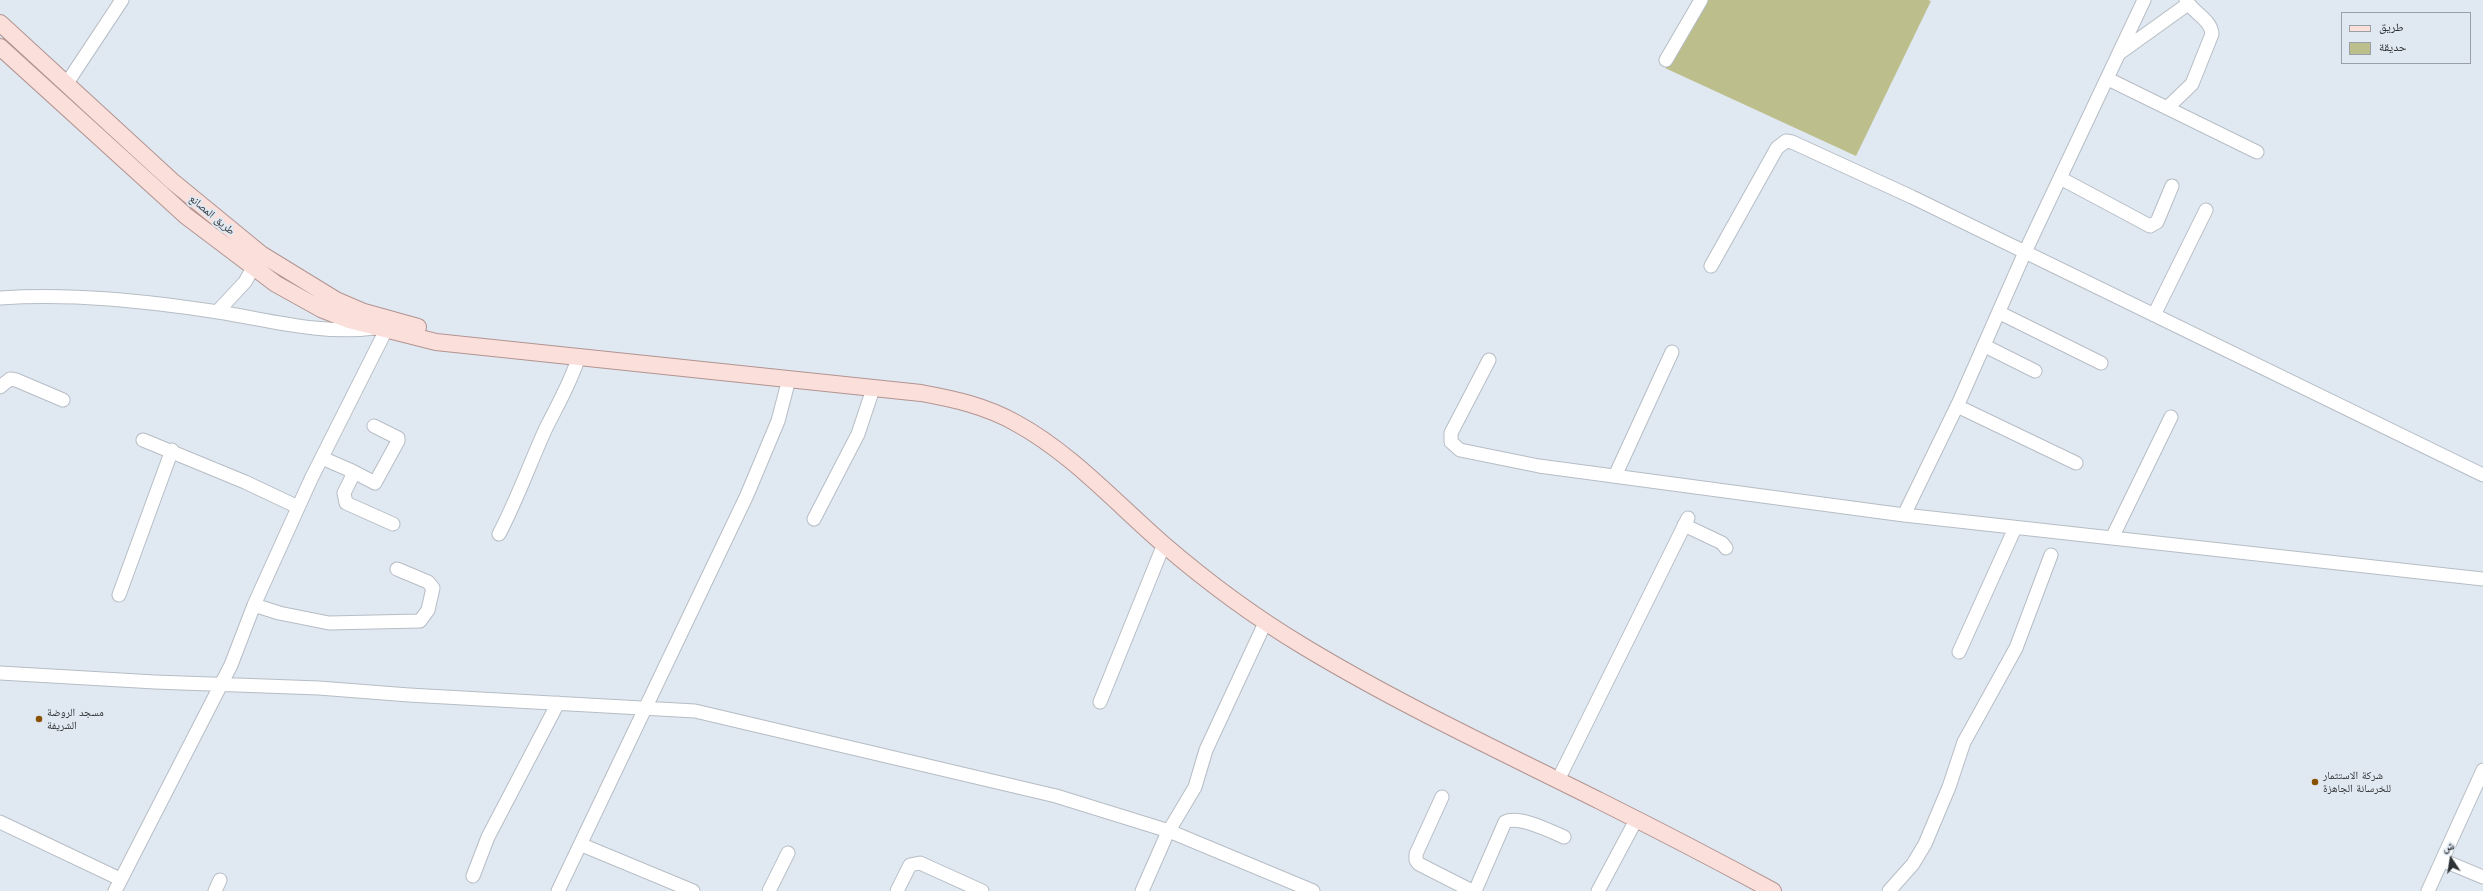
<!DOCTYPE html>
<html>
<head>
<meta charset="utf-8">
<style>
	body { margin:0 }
	#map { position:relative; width:2483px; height:891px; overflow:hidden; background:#e0e8f1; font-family:"Work Sans","Noto Naskh Arabic",sans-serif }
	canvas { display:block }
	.legend { position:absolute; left:2341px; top:12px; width:130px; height:52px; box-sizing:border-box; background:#e0e8f1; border:1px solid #999fa6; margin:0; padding:5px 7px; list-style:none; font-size:12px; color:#2f3235 }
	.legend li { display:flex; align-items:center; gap:8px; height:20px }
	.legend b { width:20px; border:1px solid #999fa6 }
	.north { position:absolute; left:2431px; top:839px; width:40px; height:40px; -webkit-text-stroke:3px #e0e8f1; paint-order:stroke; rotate:348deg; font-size:11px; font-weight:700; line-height:16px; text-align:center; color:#2f3235 }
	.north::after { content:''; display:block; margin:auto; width:14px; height:18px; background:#2f3235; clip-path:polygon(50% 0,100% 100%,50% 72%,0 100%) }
</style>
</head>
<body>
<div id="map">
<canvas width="2483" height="891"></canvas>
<ul class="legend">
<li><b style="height:5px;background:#fbdfdb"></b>طريق</li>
<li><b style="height:11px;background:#bcbf8b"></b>حديقة</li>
</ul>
<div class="north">ش</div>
</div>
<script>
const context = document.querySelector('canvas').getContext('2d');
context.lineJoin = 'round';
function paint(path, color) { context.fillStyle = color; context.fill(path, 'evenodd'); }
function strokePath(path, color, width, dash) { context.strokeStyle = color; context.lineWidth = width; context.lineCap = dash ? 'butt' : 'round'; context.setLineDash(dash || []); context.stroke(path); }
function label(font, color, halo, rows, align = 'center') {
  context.font = font + ' "Work Sans","Noto Naskh Arabic",sans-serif'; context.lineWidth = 4; context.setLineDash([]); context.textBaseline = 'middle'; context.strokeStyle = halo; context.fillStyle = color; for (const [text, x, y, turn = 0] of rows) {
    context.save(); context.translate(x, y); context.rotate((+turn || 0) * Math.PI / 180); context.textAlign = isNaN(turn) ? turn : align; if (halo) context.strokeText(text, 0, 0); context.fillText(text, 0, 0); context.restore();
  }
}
paint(new Path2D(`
	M1703,0H1928L1931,1L1856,156L1665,68Z`), '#bcbf8b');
const minor = new Path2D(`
	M2121,52L2188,4
	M1666,60L1701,0
	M2108,79L2257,152
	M67,83L122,0
	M2167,108L2192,84L2212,34C2211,19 2193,13 2186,0
	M2062,179L2150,226L2157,222L2172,186
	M1711,266L1777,148L1786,141L1792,142L1912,197L2483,475
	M0,298C72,293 146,301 218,312C269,320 322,335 374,328
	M217,312L245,282L258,259
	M2000,313L2101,363
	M2154,315L2206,210
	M1985,346L2035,371
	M1489,360L1451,433V442L1460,450L1539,466L1904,515L2483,579
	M0,387L10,379L16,380L63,400
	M1957,406L2076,463
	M143,440L245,482L298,507
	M322,458L352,471L351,479L344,493L346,503L393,524
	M352,471L375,483L398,441V438L374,426
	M1615,476L1672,352
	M1904,515L1959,402L2025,252L2144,0
	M814,519L858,434L873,389
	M1684,525L1722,543L1726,548
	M499,534C517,500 530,463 546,428C558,404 571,382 579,356
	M2112,538L2171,417
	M119,595L172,450
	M254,605L279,613L329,623L420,621L428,610L433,588L428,582L397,569
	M1959,652L2015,528
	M0,673L155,682L319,688L409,695L695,711L1056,796L1169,831L1313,891
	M1100,702L1164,544
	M1558,780L1688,518
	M1442,797L1416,854V860L1419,864L1472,891
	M0,822L120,879
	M582,845L693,891
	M2442,860L2483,877
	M473,876L488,837L558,703
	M115,891L231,665L254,605L311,479L386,330
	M215,891L220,880
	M558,891L747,495L778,421L789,379
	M769,891L788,853
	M897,891L910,865L920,863L982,891
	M1142,891L1167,834L1195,787L1206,750L1265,623
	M1475,891L1505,822C1519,815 1550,831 1564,837
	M1598,891L1636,820
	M1889,891L1913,864L1925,844L1949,787L1964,742L2016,648L2051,555
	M2428,891L2483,770`);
const major = new Path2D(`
	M0,23L172,181L261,254L336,300L364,312L418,327
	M0,47L186,216L276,284L321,309L349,320L436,342L921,393C954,399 986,406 1016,423C1071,453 1115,502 1162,543C1206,581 1253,616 1303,646C1399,704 1500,751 1600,801C1658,830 1716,860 1773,891`);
strokePath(minor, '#b6bdc5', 15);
strokePath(major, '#b29491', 18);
strokePath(minor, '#fff', 13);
strokePath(major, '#fbdfdb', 16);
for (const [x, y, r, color] of [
	[39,719,4,"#885200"],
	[2315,782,4,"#885200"]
]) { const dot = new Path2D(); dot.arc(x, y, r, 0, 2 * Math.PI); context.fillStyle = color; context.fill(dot); strokePath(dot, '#e0e8f1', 1.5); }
label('11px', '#2f3235', '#e0e8f1', [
	["طريق المصانع",212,215,40]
]);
label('11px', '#2f3235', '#e0e8f1', [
	["مسجد الروضة",47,713],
	["الشريفة",47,726],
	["شركة الاستثمار",2323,776],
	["للخرسانة الجاهزة",2323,789]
], 'left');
</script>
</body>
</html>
